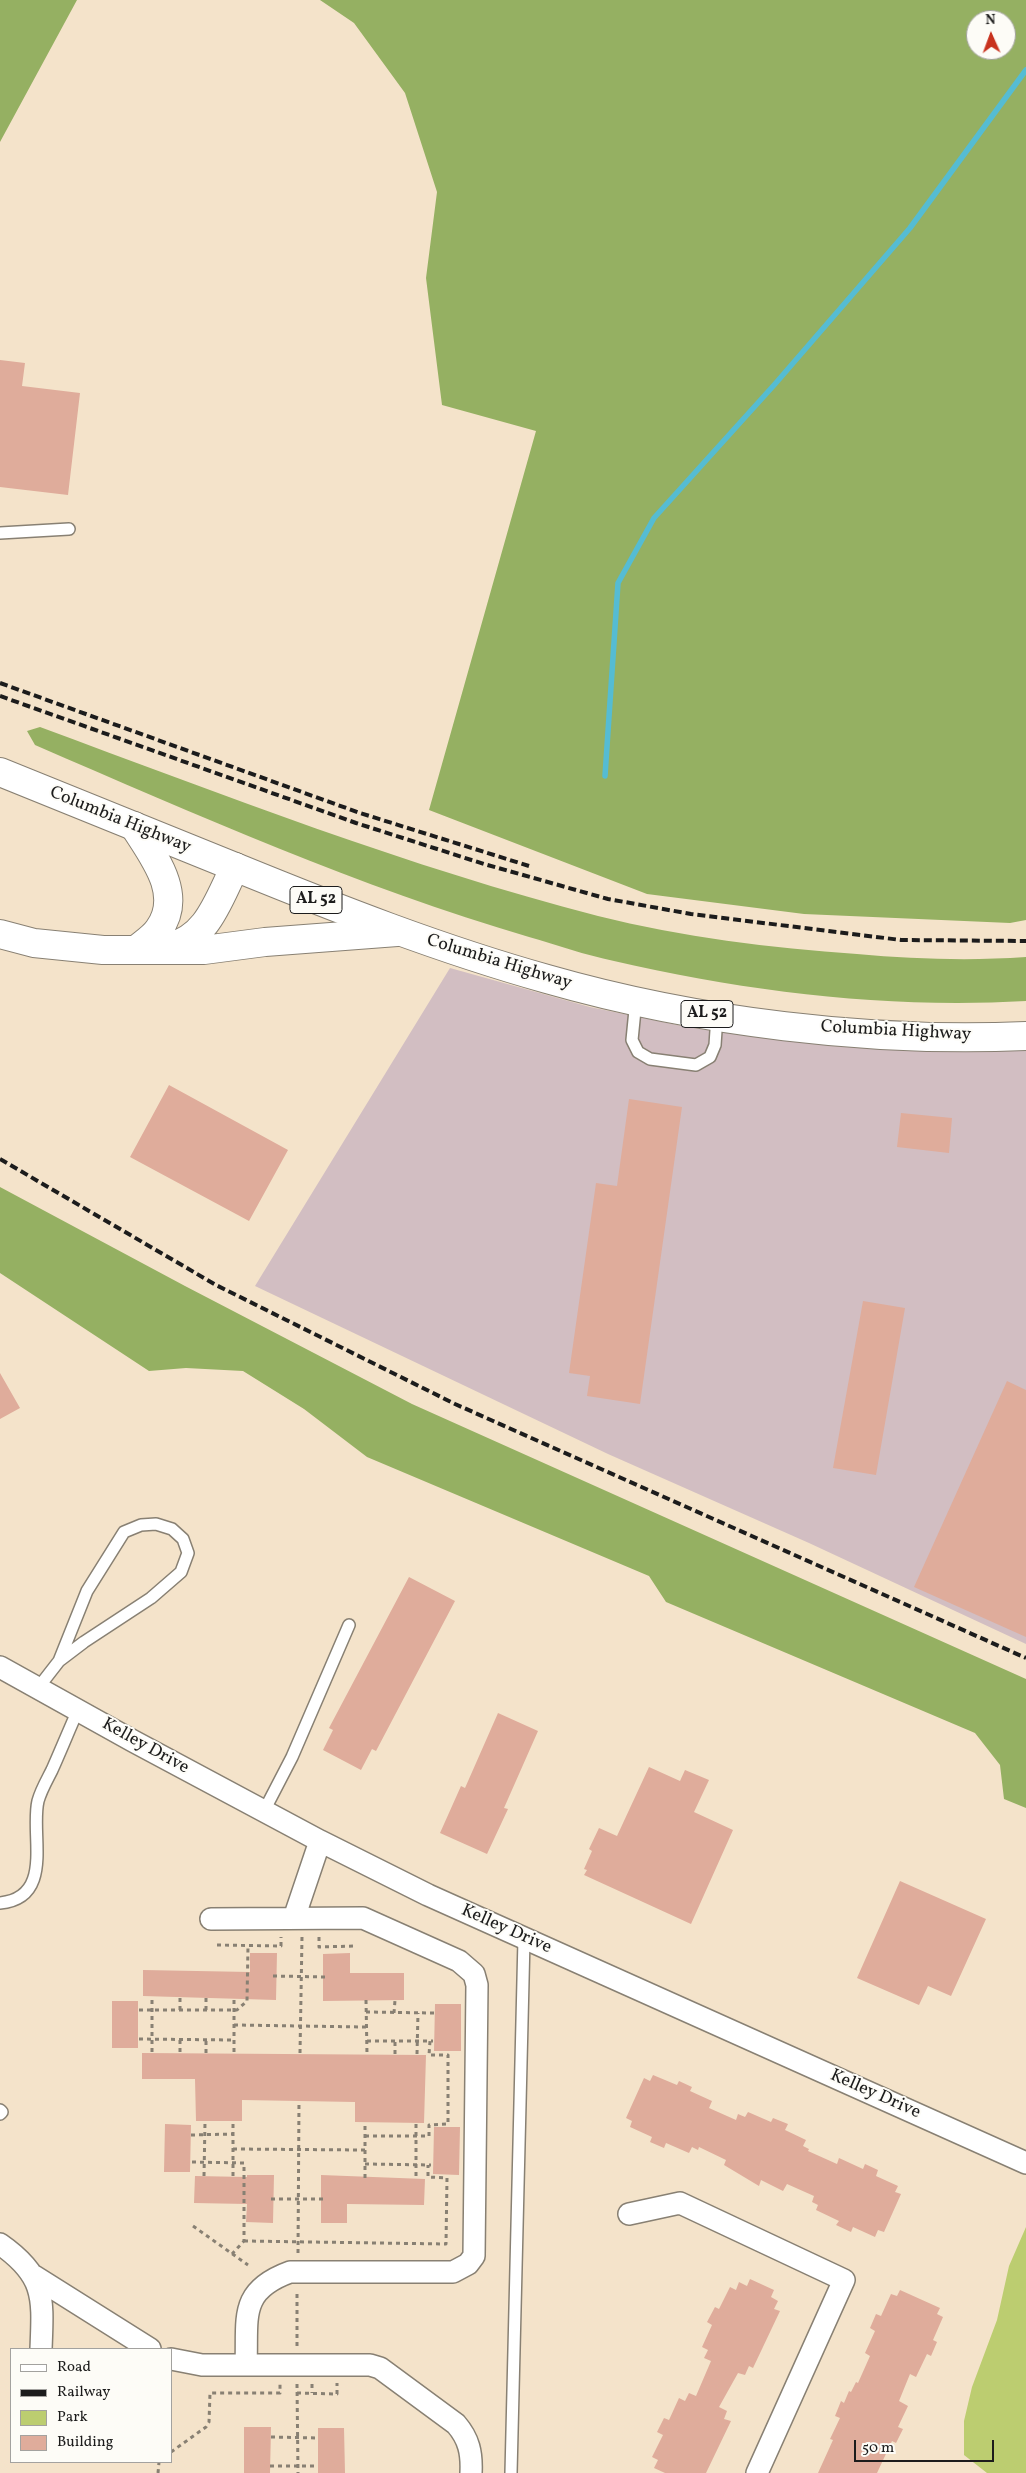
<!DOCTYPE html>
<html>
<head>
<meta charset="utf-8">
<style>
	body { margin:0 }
	#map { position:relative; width:1026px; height:2473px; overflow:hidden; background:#f4e3ca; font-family:Vollkorn,serif }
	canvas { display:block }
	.legend { position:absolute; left:10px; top:2348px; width:162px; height:115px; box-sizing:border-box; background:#fdfcf7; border:1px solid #a3a29f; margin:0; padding:6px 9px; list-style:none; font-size:15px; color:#1c1c1c }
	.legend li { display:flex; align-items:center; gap:10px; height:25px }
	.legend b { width:25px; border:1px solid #a3a29f }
	.north { position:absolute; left:966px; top:10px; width:50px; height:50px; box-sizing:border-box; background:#fdfcf7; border:1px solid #a3a29f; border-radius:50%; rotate:358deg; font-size:14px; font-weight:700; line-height:20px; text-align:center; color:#1c1c1c }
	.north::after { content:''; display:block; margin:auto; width:18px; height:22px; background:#c8321e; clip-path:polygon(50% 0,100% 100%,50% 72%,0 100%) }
	.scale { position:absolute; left:854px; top:2440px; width:140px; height:22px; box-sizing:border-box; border:2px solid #1c1c1c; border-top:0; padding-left:6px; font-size:15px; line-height:18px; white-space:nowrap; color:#1c1c1c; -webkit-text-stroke:4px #fdfcf7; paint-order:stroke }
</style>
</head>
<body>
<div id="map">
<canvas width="1026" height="2473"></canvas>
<ul class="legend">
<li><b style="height:6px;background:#fff"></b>Road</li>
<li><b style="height:6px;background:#1c1c1c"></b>Railway</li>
<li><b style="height:14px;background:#bccd70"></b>Park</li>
<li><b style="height:14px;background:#dfac9b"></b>Building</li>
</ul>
<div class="north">N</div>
<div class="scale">50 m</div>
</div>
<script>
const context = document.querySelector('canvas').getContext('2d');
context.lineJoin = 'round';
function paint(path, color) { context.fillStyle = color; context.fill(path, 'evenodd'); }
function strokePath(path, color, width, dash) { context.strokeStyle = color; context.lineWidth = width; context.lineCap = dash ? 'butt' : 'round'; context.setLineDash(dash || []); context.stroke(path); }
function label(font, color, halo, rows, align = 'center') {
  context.font = font + ' Vollkorn,serif'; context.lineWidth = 4; context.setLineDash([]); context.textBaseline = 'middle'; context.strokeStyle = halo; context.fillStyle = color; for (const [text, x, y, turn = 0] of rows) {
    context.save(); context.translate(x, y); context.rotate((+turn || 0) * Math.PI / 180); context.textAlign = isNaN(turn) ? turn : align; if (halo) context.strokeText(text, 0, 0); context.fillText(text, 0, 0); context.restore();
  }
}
paint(new Path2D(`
	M450,968L590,1007L687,1027L748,1036L874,1046H1026V1644L809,1543L608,1454L255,1286Z`), '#d2bec2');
paint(new Path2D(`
	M1026,2227V2473H987L964,2455V2421L972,2387L997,2320L1009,2266Z`), '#bccd70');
paint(new Path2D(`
	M0,0H77L0,142Z
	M320,0H1026V920L1010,923L804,914L647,894L429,810L536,431L442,405L426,278L437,192L405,93L354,23ZM976,20H1006V50H976Z
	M40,727C224,795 408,867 598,916C682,937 771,948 857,954C913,959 970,961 1026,957V1001C888,1009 749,992 614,961C585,955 557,945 529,937C359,887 197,815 35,745L27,731Z
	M0,1187L185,1286L412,1404L1026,1679V1808L1004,1799L1000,1765L975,1733L666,1602L649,1576L367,1457L304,1409L243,1371L186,1368L149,1371L0,1273Z`), '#95b062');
strokePath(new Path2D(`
	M605,776L618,583L654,518L775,384L910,228L1026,70`), '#55bcd3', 5.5);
paint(new Path2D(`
	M0,360L25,363L22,386L80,393L68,495L0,487Z
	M169,1085L288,1150L249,1221L130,1157Z
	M629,1099L682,1107L640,1404L587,1396L590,1376L569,1373L596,1183L617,1186Z
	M901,1113L952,1118L949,1153L897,1147Z
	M863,1301L905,1308L876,1475L833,1468Z
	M0,1373L20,1408L0,1419Z
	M1007,1381L1026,1390V1637L914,1587Z
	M409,1577L455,1601L376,1751L372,1749L361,1770L323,1750L333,1730L329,1728Z
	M498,1713L538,1731L504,1808L508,1809L487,1854L440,1833L461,1786L465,1788Z
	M649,1767L680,1781L685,1770L709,1780L694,1812L733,1830L691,1924L584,1875L587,1870L584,1869L592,1851L589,1849L599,1828L617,1836Z
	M900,1881L986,1919L951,1996L928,1986L919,2005L857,1978Z
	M250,1953H277L276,2000L143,1996V1970L250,1972Z
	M350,1953V1973H404V2000L323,2001V1954Z
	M112,2001H138V2048H112Z
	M435,2004H461V2051H434Z
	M142,2053L426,2055L424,2123L355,2122V2102L242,2100V2121H196L195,2079H142Z
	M653,2075L677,2085L679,2081L692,2087L690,2091L712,2101L709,2108L736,2120L738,2114L745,2117L748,2112L771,2122L773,2118L788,2124L785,2130L806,2140L803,2146L809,2149L808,2151L837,2164L839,2158L863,2169L865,2164L878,2170L876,2176L898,2186L895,2192L901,2194L884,2232L878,2230L875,2237L853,2227L851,2232L836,2225L839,2221L816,2210L818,2205L812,2202L814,2196L787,2184L783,2191L761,2180L759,2186L724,2165L726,2160L699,2147L698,2150L692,2147L689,2153L666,2143L664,2148L650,2142L652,2137L630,2127L632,2121L626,2118L644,2078L650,2081Z
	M165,2124L191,2125L190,2172H164Z
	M434,2127H460L459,2175L433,2174Z
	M247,2175H274L273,2223L246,2222L247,2204L194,2203L195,2176L247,2177Z
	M321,2175L425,2179L424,2205L347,2204V2223H321Z
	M750,2279L774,2290L771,2297L778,2301L774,2309L780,2311L753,2368L749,2366L745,2375L738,2373L719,2407L727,2411L724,2419L731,2421L706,2473H665L654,2468L658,2460L652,2457L663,2435L657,2432L664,2418L669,2420L679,2398L685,2401L689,2393L696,2396L711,2361L704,2358L708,2350L702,2347L712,2325L707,2322L715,2307L719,2309L730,2287L736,2290L739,2282L747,2286Z
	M900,2290L940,2308L937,2314L943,2317L933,2340L937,2342L931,2356L927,2354L916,2377L910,2374L899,2401L908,2406L898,2427L903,2429L896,2443L892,2441L877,2473H818L833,2440L830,2439L840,2418L835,2416L841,2401L844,2403L849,2391L851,2392L856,2382L858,2383L870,2356L865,2353L875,2331L870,2328L876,2314L881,2316L891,2294L897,2296Z
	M244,2427H271L270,2473H244Z
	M318,2428H344L345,2473H318Z`), '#dfac9b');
const service = new Path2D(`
	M0,533L69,529
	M636,1000L632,1040L638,1052L650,1059L696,1065L710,1057L715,1045L717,1016
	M38,1688L59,1661L87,1591L124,1532L141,1525L156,1524L172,1529L183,1539L188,1553L181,1572L151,1598L84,1642L59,1661
	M264,1811L292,1757L349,1625
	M0,1903C55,1898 30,1834 38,1801C41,1790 47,1780 52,1770C61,1750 69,1730 78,1710
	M0,2110L2,2112L0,2114
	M511,2473L524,1939`);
const minor = new Path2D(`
	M0,1667L133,1741L320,1841L428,1895L1026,2163
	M294,1918L320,1841
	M211,1919L363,1918L459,1961L474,1974L477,1985L474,2256L468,2264L453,2272H290C238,2291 248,2318 246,2365
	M629,2214L680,2203L844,2280L757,2473
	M0,2244C46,2276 43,2298 41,2349
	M34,2276L150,2349
	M171,2359L202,2365H370L380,2368L456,2424C469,2439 472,2453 471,2473`);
const secondary = new Path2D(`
	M0,772L235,867`);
const primary = new Path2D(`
	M235,867C338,909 440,949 547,979C697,1022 871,1043 1026,1036`);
const trunk = new Path2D(`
	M134,826C153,856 184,894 159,929C154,937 143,944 136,950
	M0,934L34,943L103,950H204L265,942L397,932
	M169,947C208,938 218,900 235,867`);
strokePath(service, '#888073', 14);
strokePath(minor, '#888073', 24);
strokePath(secondary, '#888073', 30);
strokePath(primary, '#888073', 30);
strokePath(trunk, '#888073', 30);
strokePath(new Path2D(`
	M319,1937V1947L356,1946
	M217,1945L281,1946V1937
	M273,1976L327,1977
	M366,2000L367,2054
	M139,2010H237L247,2001L248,1946
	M180,2010V1998
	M206,2010V1998
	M366,2012L434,2013
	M394,2013L395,2000
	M234,2025L366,2027
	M139,2039L234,2040
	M367,2041H433
	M152,2052V1998
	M180,2052V2039
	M234,2052V2000
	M206,2053V2039
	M300,2053L302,1937
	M395,2054V2041
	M417,2054L418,2013
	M191,2135L233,2134
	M365,2136H429V2125L448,2124V2055H429L430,2041
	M233,2149L365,2150
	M192,2162L244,2163V2241L232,2254
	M365,2164L431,2165
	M204,2176L205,2122
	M233,2176V2122
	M416,2176V2124
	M365,2178V2122
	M271,2199H326
	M193,2226L248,2265
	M244,2241L446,2244L447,2178L428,2177V2165
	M298,2253L299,2101
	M297,2346V2292
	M297,2384L298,2473
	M312,2384V2393
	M297,2393L337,2394V2383
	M271,2437L318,2438
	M171,2452L206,2427L209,2422L210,2393H280V2384
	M270,2466H318
	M158,2473L159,2462`), '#888073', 3, [4, 4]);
strokePath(service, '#fff', 11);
strokePath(minor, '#fff', 21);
strokePath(secondary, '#fff', 28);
strokePath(primary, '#fff', 28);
strokePath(trunk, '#fff', 28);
strokePath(new Path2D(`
	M0,683L360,813L529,866
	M0,696L356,823L484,864L608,899L691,914L901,940L1026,941
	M0,1159L216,1285L455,1404L1026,1658`), '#1c1c1c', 4, [8, 4]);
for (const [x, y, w] of [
	[316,900,52],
	[707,1014,52]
]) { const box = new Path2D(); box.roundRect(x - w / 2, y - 13.5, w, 27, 4); context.fillStyle = '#fdfcf7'; context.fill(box); strokePath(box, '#1c1c1c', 1); }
label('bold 16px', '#1c1c1c', null, [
	["AL 52",316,900],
	["AL 52",707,1014]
]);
label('18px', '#1c1c1c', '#fdfcf7', [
	["Columbia Highway",120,821,22],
	["Columbia Highway",499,963,17],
	["Columbia Highway",896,1032,3],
	["Kelley Drive",145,1747,29],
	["Kelley Drive",506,1930,24],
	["Kelley Drive",875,2095,24]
]);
</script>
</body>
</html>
